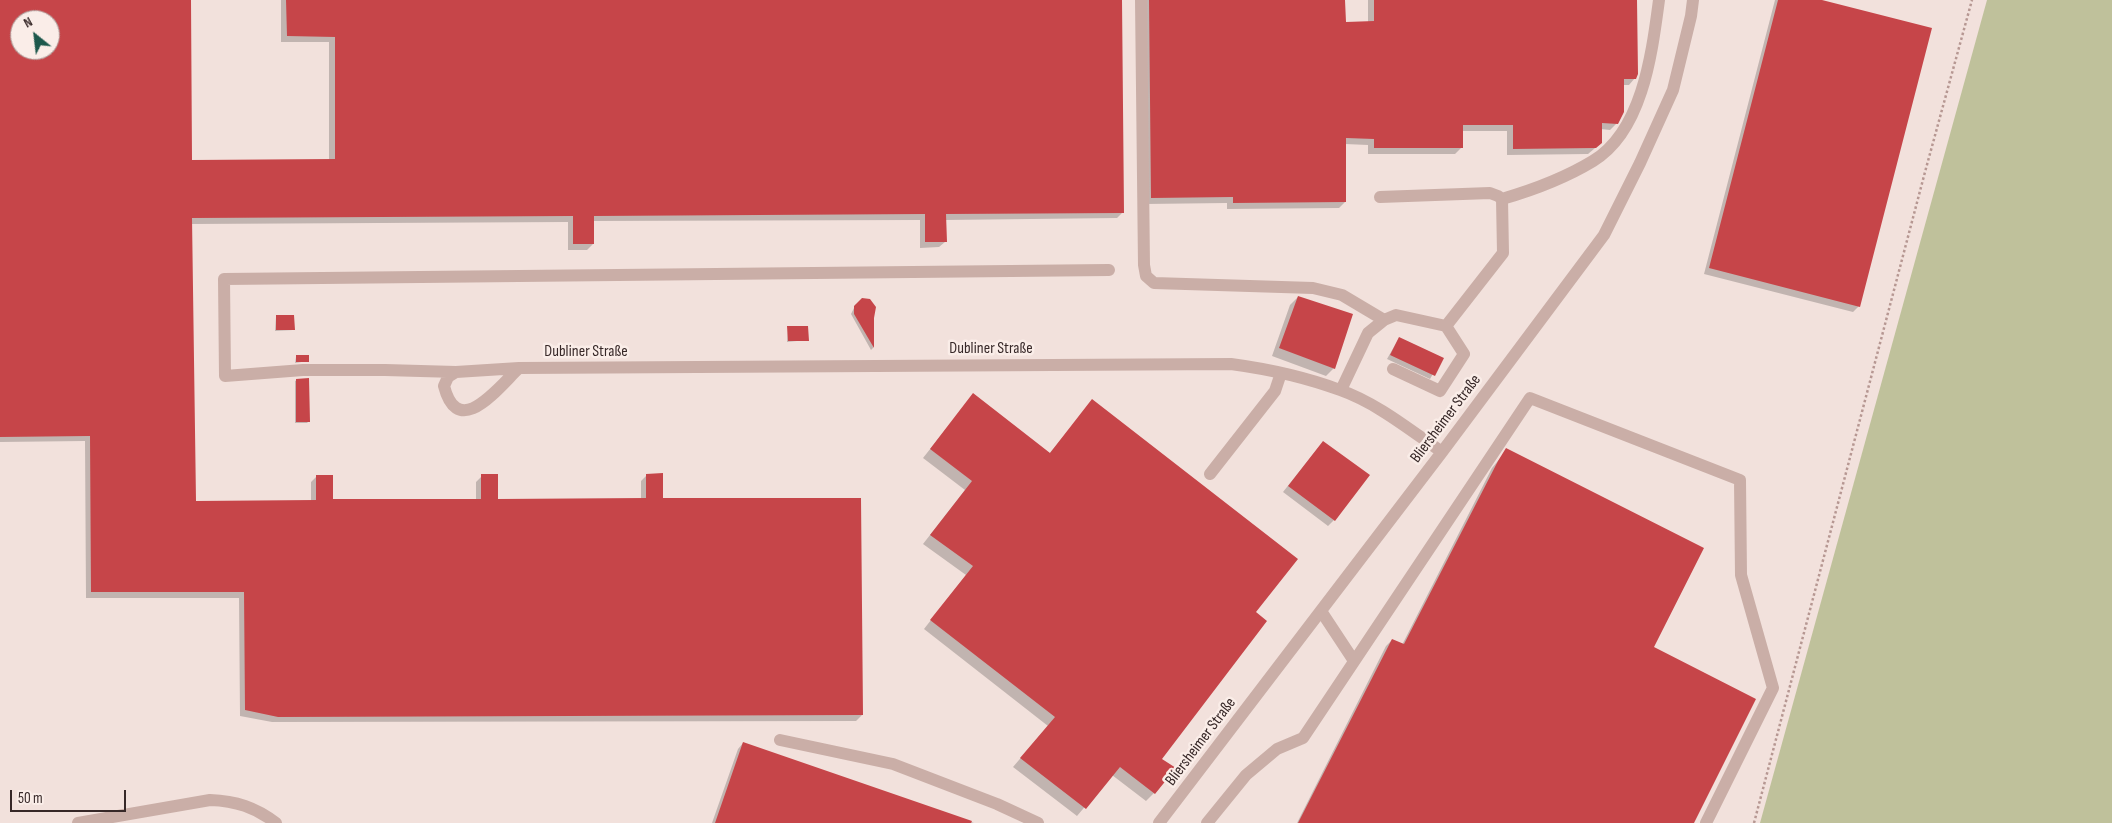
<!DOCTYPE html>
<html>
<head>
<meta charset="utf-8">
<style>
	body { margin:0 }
	#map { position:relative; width:2112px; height:823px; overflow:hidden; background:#f2e1dc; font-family:"Sofia Sans Condensed",sans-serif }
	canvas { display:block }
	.north { position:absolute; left:10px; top:10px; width:50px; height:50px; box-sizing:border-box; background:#faede8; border:1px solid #ac9e9b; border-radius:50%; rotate:331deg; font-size:14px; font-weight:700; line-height:20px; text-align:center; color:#372828 }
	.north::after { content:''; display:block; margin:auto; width:18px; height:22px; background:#1d584c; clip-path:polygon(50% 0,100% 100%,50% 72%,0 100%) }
	.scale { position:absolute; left:10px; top:790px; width:116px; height:22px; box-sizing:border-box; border:2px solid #372828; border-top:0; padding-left:6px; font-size:15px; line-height:18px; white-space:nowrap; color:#372828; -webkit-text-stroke:4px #faede8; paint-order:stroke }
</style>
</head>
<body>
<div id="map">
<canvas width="2112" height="823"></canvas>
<div class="north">N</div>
<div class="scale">50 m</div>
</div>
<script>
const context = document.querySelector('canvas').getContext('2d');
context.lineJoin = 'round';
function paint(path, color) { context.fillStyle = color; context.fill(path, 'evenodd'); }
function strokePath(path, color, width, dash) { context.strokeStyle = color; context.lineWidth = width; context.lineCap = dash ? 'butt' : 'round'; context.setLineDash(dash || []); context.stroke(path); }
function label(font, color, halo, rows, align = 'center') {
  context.font = font + ' "Sofia Sans Condensed",sans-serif'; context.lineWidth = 5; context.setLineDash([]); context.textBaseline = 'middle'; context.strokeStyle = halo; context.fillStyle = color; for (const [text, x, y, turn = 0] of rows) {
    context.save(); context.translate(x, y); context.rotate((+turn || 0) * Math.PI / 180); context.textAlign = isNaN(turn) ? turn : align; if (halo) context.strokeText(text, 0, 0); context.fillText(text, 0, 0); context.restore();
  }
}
paint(new Path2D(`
	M1987,0H2112V823H1760Z`), '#bfc19b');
paint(new Path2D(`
	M0,0H189L191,161L329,160V42H281V0H1121L1123,212L1117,218L945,220V242L939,247L920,248V220L593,221V244L587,250H568V222L191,224L195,502L311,501V482L317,476L332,500H476V482L482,476L497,500L641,499V481L647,475L662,499L862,715L856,721L272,722L240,716L239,598H86L85,441L0,442ZM20,20H50V50H20Z
	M1142,0H1344V23H1368V0H1636L1635,78L1629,85H1623L1617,123L1610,130L1601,129V143L1588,154L1507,155V131H1462V147L1455,154H1368V145L1345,144V202L1339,208L1227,209V203L1145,204Z
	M1775,0H1817L1859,306L1853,312L1704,274Z
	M1298,297L1334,368L1326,376L1272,356L1290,305Z
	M856,304L874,305L875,311L872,318L873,348L871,350L851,314Z
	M276,317L293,330L275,331Z
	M788,327L807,340L787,342Z
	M1399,338L1442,358L1430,379L1387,359Z
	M296,357L308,361L295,363Z
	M297,380L308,422L307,423H295V381Z
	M973,395L1049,454L1092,401L1255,613L1160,759L1154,793L1146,801L1112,775L1077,816L1013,767L1048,726L924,629L966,575L923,544L965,490L923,458Z
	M1318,448L1334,520L1328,526L1283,492Z
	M1507,450L1652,648L1692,823H1297L1386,646L1392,640L1402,645L1492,468Z
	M743,743L974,823H712L738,749Z`), '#0003');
paint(new Path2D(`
	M0,0H191L192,160L335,159V37L287,36L286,0H1122L1124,213L946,214L947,242H925V214L594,216V244H573V216L192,218L196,501L316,500V475H333V499H481V474H498V499L646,498V474L663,473V498H861L863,715L278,717L245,710L244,592H91L90,436L0,437ZM20,20H50V50H20Z
	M1149,0H1345L1346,22L1374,21V0H1637L1638,74L1636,79H1624V112L1618,124L1602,123V143L1596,148L1513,149V125H1463V148H1374V139L1346,138V202L1233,203V197L1151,198Z
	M1778,0H1822L1932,28L1860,307L1709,268Z
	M1298,296L1353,314L1335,369L1279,348Z
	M862,298L870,299L876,307L874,318V348L854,314V306Z
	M276,315H294L295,330H276Z
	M787,326H808L809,341H788Z
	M1399,337L1444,358L1435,376L1390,355Z
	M296,355H309V362H296Z
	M309,378L310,422H296V379Z
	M973,393L1050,453L1092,399L1298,559L1256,612L1267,621L1162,759L1176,768L1155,794L1120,767L1086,809L1020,758L1055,717L930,620L973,566L930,535L972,481L930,449Z
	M1323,441L1370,475L1335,521L1288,486Z
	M1506,448L1704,548L1654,647L1756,699L1694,823H1298L1392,639L1404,644L1498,461Z
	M743,742L972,821L971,823H715Z`), '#c64549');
strokePath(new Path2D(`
	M1754,823L1925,172L1972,0`), '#b69792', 2.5, [2.5, 2.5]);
strokePath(new Path2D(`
	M1141,0L1144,265L1146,276L1154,283L1313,288L1342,295L1384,320
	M1502,199C1533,190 1565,178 1593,161C1643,131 1652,52 1659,0
	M1109,270L224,279L225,376L303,370H385L456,372L519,368L1231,364C1268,369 1305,377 1340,390C1377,403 1410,430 1442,452
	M1393,369L1440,391L1464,354L1446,326
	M456,372L448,377L444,386C458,441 498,388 519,368
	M1341,390L1368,333L1384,320L1396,315L1446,326L1503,253L1502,199L1498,196L1490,193L1380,197
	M1210,474L1275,391L1281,373
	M1321,611L1354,661
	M780,740L893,764L997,804L1038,823
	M78,823L210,800C236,801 255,807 276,823
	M1159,823L1442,452L1604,235L1640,163L1673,90L1691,16L1693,0
	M1207,823L1246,775L1277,749L1303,738L1530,398L1740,480L1741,575L1773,688L1706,823`), '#caaea7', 12);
label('16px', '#372828', '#faede8', [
	["Dubliner Straße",991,349],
	["Dubliner Straße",586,352],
	["Bliersheimer Straße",1446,419,-53],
	["Bliersheimer Straße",1201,742,-53]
]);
</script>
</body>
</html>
